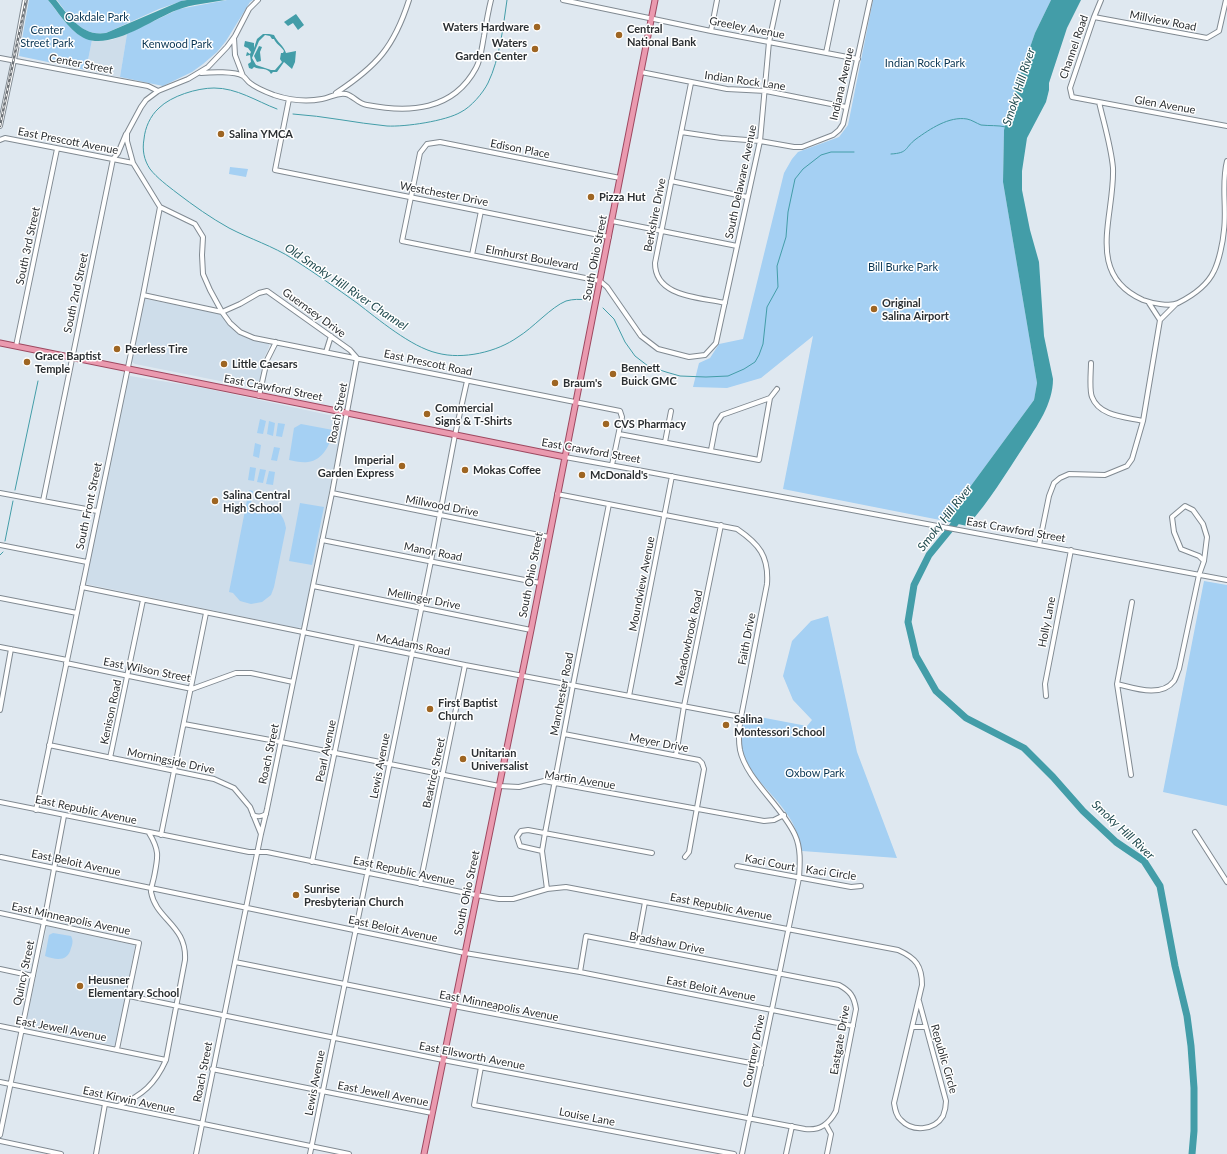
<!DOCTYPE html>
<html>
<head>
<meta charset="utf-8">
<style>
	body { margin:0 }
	canvas { display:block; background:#dfe8f0 }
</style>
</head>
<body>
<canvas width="1227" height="1154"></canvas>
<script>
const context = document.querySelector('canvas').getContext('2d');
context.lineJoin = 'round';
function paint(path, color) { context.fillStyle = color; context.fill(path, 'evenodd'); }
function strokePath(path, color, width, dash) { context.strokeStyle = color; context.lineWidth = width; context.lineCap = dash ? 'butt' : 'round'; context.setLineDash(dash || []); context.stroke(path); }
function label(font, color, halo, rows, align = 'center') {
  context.font = font + ' Lato,sans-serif'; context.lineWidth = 3; context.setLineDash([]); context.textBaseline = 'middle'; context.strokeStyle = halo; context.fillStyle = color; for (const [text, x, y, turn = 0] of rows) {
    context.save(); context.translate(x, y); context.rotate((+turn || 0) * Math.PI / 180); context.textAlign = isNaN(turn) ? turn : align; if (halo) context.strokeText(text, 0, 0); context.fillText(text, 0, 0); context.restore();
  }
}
paint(new Path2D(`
	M127,34L120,77L86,70L92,40L98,41L112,40Z
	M145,299L219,313L222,315L238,334L247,338L269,344V347L264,358L258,387L255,388L135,364L132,362L131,359Z
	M130,376L199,387L343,418V421L303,625L301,627L298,628L86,584V581L128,378Z
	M47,926L133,945L135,946L116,1044L115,1046L25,1027Z`), '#ceddea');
paint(new Path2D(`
	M29,0H48C60,15 72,36 92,40L86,70L19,56Z
	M57,0H185L159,9L106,33C82,37 69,16 57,0Z
	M227,0H253L250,2L226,41L217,52L203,64L192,72L163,86L120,77L127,34L179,9Z
	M873,0H1051L1035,33L1010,105L1004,130L1003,182L1037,383L1034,400L945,521L783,489L813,336L761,378L727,388L693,387L699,363L710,358L719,344L743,339L784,173L792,159L798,152L839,137L848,125Z
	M230,167L248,169L246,177L229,174Z
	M260,419L266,421L263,434L257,433Z
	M269,421L275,423L273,436L267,434Z
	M278,423L285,424L282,437L276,436Z
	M301,424L333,430C331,444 323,460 308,462C301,463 295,461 289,460L294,428Z
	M255,443L261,445L259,458L253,456Z
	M274,447L280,448L277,461L271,460Z
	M250,467L256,468L254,481L248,480Z
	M260,469L266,470L263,483L257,482Z
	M269,471L275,472L273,485L266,484Z
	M249,490L253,491L250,511C266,503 283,507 286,528L274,587L271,595L262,602L251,604L240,601L233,593L229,592Z
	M300,503L324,507L312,565L289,561Z
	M1204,581L1227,585V806L1163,792Z
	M828,616L857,752L897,858L802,851C799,838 795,825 787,814C773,792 747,775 742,748C740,736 742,725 744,714L807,726L812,720L793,700L783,676L792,641L811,621Z
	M53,933L71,936C73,940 73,943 71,948C68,962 56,960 45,956L49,935Z`), '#a5d0f3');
paint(new Path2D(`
	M48,0H56C69,16 82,37 106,33L181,1L187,0H225C209,3 192,4 177,10C153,19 113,49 86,39C70,32 59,13 48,0Z
	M1051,0H1081L1067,28L1049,83V90L1046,102L1027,138L1022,171V190L1030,230L1039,262L1044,336L1053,379C1053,404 1037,426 1024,446C1006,473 990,501 967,526L945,521L1034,400L1037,383L1003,182L1004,130L1010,105L1035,33Z
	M296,14L304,25L298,30L293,23L288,26L284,22Z
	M263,34H269L274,35C277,42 284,46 286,53L296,51L295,62L292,69L284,62L277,72H273L271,74C268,67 260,70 254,67L252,69L249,68L248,64L251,62L250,55L246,56L247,52L250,54L251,52L248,48L245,47L244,46L245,41L254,43V48L257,39ZM265,35L270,36L272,39H274C276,44 281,46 284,51L283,53H281L280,59L282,62L275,70H271L256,65L252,58L259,41Z
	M259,46L262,47L260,52L261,61L257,62L254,56Z`), '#439da8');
strokePath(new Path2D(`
	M277,109C256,101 237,88 214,88C197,88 171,96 159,108C150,116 145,128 144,139C142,150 144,160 150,169C157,178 168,186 177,193C194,206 211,218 229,228C250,239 273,246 293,259C315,273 336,288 357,303C378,319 411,347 437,353C463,360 497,352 518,337C533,328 551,307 566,301C573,299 580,299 587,300
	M293,114C325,116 355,123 387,126C405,127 446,121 461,112C471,107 483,93 488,83C500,58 503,27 507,0
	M891,154C909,153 904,148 916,139C930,129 949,116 967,119C972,120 976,123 981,125C989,126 998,125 1006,127
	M603,308L614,319L625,342L635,356L648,366L666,372L680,376L706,377L728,376L744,369L755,362L759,355L763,344L767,307L778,287L777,266L786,237L788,212L795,179L803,169L821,155L831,152H854
	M15,490L38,381
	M5,541L13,501
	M0,555L3,552`), '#439da8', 1);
strokePath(new Path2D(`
	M960,517L929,555L914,585L908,622L916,656L936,691L966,718L1024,748L1053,777L1083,811L1116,842L1144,861L1160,886L1175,966L1187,1016L1191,1046L1194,1088V1131L1192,1154`), '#439da8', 7);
const minor = new Path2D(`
	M258,0L249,9L235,36L227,47L208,67L188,79L158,91L146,100L141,107L127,133V141L133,163L160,207L195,224L203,237L202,255L203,274L210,290L222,312L230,323L240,332L254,338L620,411L622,417L612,465
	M563,0L711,31L858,59
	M1101,0L1094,17L1070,88L1072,97L1227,126
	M1094,17L1207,38L1219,31L1226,0
	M711,31L717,0
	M234,38L235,55L243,76
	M826,53L837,0
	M0,58L148,86L158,91
	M641,72L727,89L766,91L846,107
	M201,73C211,72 235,71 243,76C246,78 247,81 250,83C256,88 266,92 274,95C289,100 306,102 322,99C330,98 337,92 346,94C354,96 358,104 367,105C409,113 453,111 476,68C481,59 482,46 484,36C486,24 488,12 491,0
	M691,83L655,263C655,297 699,297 725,303
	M336,93C377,66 394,47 409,0
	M289,99L275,170L609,237
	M1099,102C1104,124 1111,146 1113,168C1115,216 1084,274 1143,300C1151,303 1170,307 1178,303C1192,296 1207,286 1214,271C1219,261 1223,242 1224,230C1227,207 1221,184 1227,161
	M0,126L14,60L25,0
	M681,132L721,138L760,141L794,147H802L833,135L839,130L843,124L870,0
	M0,140L5,138L133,163
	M620,178L440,142L427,144L420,153L402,241L600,281L607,287L641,336L658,349L689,357L705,355L716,343L760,141L769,42L778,0
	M671,181L747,197
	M612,221L737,246
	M472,255L481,211
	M143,295L222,312L240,304L259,293L267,291L350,350L357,358L332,493L267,809L261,834L196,1154
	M1149,303L1160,320L1176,304
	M16,346L57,149
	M326,352L331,336
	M1091,363C1091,371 1089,390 1092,397C1099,416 1125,417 1143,421
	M259,396L267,360L276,342
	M619,434L759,460L770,398L777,389
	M665,442L671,411
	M711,450L716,424L722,415L770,398
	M565,457L643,471L1227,580
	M0,493L97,511
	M332,493L549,537
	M557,494L737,529C759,544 769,556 767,584L741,717C739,728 738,739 740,750C746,779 782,806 795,835C801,848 800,863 799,878L742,1154
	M43,501L113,159L118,153L126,134
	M1185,506L1193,510L1203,524L1207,537L1204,561L1199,556L1181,549L1174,532L1172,517Z
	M322,540L540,583
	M0,545L87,562
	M1039,545L1049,496L1054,483L1060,478L1069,474L1105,475L1127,466L1132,459L1143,421L1160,320
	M313,586L531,630
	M82,587L465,665L741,717
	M0,598L77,613
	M0,647L67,660
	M66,663L192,689L236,673H251L293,682
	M1117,684C1134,688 1161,698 1174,681C1176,678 1177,673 1179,669L1199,575L1204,561
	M629,696L672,476
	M1046,696L1045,684L1071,550
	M0,710L11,649
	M184,724L281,742L499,786L519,787L544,781L764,821L774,820L784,815
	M564,734L699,760L702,763L704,769L689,852L685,857
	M49,745L214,779L234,788L250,807L261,834
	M676,755L684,706L721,525
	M110,758L143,600
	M1131,775L1117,684L1132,602
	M0,802L249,852H267L476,895L499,899H513L547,889L566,887L898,950C916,958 922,966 922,985L894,1103C895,1109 896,1116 901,1120C912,1132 934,1131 943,1116C945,1111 946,1107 946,1101L919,1001
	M36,810L143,295L160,207
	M253,815C258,817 261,817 266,814
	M1195,832L1227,882
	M161,835L206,613
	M542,851L520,846L517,837L521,831L528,830L652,853
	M1,857L465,953L580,972L853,1026
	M312,862L357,644
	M737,866L851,887L861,886
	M420,884L465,665
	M547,889L542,851L545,833L573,685L609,504
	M0,913L139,943L117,1049
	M637,946L645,902
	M235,962L454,1006L761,1065
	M0,969L33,976
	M129,996L443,1060L805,1129C820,1131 829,1124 836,1111L856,1009C854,996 850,991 839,985L586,936L580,972
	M0,1026L166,1060
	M912,1027H926
	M481,1067L474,1105L734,1154
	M212,1069L432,1113
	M0,1082L349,1154
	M118,1106C143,1095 155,1084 166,1060L185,960C187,925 156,920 151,892C151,887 153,882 154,877C158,857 160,851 149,833
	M826,1125L831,1134L827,1154
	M0,1135L44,922L64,816
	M0,1141L61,1154
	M96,1154L105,1104
	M310,1154L431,561L455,435L467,381
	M786,1154L792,1126`);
const major = new Path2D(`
	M0,343L565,457
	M424,1154L531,630L655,0`);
strokePath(minor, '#818a92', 6);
strokePath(major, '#9e4961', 7);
strokePath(minor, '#fff', 4);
strokePath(major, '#ea9aaf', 5);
const rail = new Path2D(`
	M0,126L26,0`);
strokePath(rail, '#6d7277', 2.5);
strokePath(rail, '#fff', 1, [3]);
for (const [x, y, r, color] of [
	[537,27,4,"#9e6522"],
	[619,35,4,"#9e6522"],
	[535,49,4,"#9e6522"],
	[221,134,4,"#9e6522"],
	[591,197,4,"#9e6522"],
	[874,309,4,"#9e6522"],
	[117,349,4,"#9e6522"],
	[27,362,4,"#9e6522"],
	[224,364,4,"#9e6522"],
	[613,374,4,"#9e6522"],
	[555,383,4,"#9e6522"],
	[427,414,4,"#9e6522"],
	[606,424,4,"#9e6522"],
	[402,466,4,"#9e6522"],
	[465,470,4,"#9e6522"],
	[582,475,4,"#9e6522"],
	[215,501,4,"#9e6522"],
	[430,709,4,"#9e6522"],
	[726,725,4,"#9e6522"],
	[463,759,4,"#9e6522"],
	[296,895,4,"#9e6522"],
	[80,986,4,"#9e6522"]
]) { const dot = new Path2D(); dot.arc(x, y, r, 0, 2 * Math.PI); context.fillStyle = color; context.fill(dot); strokePath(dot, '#fff', 1.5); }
label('11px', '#093553', '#fff', [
	["Oakdale Park",97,17],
	["Center",47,30],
	["Street Park",47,43],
	["Kenwood Park",177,44],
	["Indian Rock Park",925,63],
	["Bill Burke Park",903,267],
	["Oxbow Park",815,773]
]);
label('11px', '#2b2f32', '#fff', [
	["Millview Road",1163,21,11],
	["Greeley Avenue",747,28,11],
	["Channel Road",1074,47,-71],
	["Center Street",81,64,11],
	["Indian Rock Lane",745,81,8],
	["Indiana Avenue",842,84,-77],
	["Glen Avenue",1165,105,10],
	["East Prescott Avenue",68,141,11],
	["Edison Place",520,149,11],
	["South Delaware Avenue",741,182,-78],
	["Westchester Drive",444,194,11],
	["Berkshire Drive",655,215,-79],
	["South 3rd Street",28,246,-78],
	["Elmhurst Boulevard",532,258,11],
	["South Ohio Street",595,258,-79],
	["South 2nd Street",76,293,-78],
	["Guernsey Drive",314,313,36],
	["East Prescott Road",428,363,12],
	["East Crawford Street",273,388,11],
	["Roach Street",338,413,-79],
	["East Crawford Street",591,451,10],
	["South Front Street",89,506,-78],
	["Millwood Drive",442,506,11],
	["East Crawford Street",1016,530,10],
	["Manor Road",433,552,11],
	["South Ohio Street",531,575,-79],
	["Moundview Avenue",642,584,-79],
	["Mellinger Drive",424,599,11],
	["Holly Lane",1047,622,-79],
	["Meadowbrook Road",689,638,-78],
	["Faith Drive",747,639,-79],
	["McAdams Road",413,645,11],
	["East Wilson Street",147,670,11],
	["Manchester Road",562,694,-79],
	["Kenison Road",111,712,-78],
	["Meyer Drive",659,743,11],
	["Pearl Avenue",326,751,-78],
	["Roach Street",269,754,-78],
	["Morningside Drive",171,761,12],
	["Lewis Avenue",380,766,-79],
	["Beatrice Street",434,773,-78],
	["Martin Avenue",580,780,9],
	["East Republic Avenue",86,810,12],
	["East Beloit Avenue",76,863,12],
	["Kaci Court",770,863,11],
	["East Republic Avenue",404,871,12],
	["Kaci Circle",831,873,8],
	["South Ohio Street",467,893,-78],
	["East Republic Avenue",721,907,11],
	["East Minneapolis Avenue",71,919,12],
	["East Beloit Avenue",393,929,12],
	["Bradshaw Drive",667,943,11],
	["Quincy Street",24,973,-78],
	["East Beloit Avenue",711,989,11],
	["East Minneapolis Avenue",499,1006,11],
	["East Jewell Avenue",61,1029,11],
	["Eastgate Drive",840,1040,-80],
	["Courtney Drive",754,1051,-79],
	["East Ellsworth Avenue",472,1056,11],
	["Republic Circle",944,1059,74],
	["Roach Street",203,1072,-79],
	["Lewis Avenue",315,1083,-79],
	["East Jewell Avenue",383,1094,11],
	["East Kirwin Avenue",129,1100,12],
	["Louise Lane",587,1117,11]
]);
label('bold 11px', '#2b2f32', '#fff', [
	["Waters Hardware",529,27,"right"],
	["Central",627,29],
	["National Bank",627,42],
	["Waters",527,43,"right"],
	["Garden Center",527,56,"right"],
	["Salina YMCA",229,134],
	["Pizza Hut",599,197],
	["Original",882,303],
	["Salina Airport",882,316],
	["Peerless Tire",125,349],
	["Grace Baptist",35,356],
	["Temple",35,369],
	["Little Caesars",232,364],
	["Bennett",621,368],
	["Buick GMC",621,381],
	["Braum's",563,383],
	["Commercial",435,408],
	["Signs & T-Shirts",435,421],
	["CVS Pharmacy",614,424],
	["Imperial",394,460,"right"],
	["Garden Express",394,473,"right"],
	["Mokas Coffee",473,470],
	["McDonald's",590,475],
	["Salina Central",223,495],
	["High School",223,508],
	["First Baptist",438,703],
	["Church",438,716],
	["Salina",734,719],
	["Montessori School",734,732],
	["Unitarian",471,753],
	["Universalist",471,766],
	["Sunrise",304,889],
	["Presbyterian Church",304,902],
	["Heusner",88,980],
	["Elementary School",88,993]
], 'left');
label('italic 12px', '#234c51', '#fff', [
	["Smoky Hill River",1019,87,-72],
	["Old Smoky Hill River Channel",346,287,34],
	["Smoky Hill River",945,518,-52],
	["Smoky Hill River",1123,830,43]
]);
</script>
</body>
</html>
